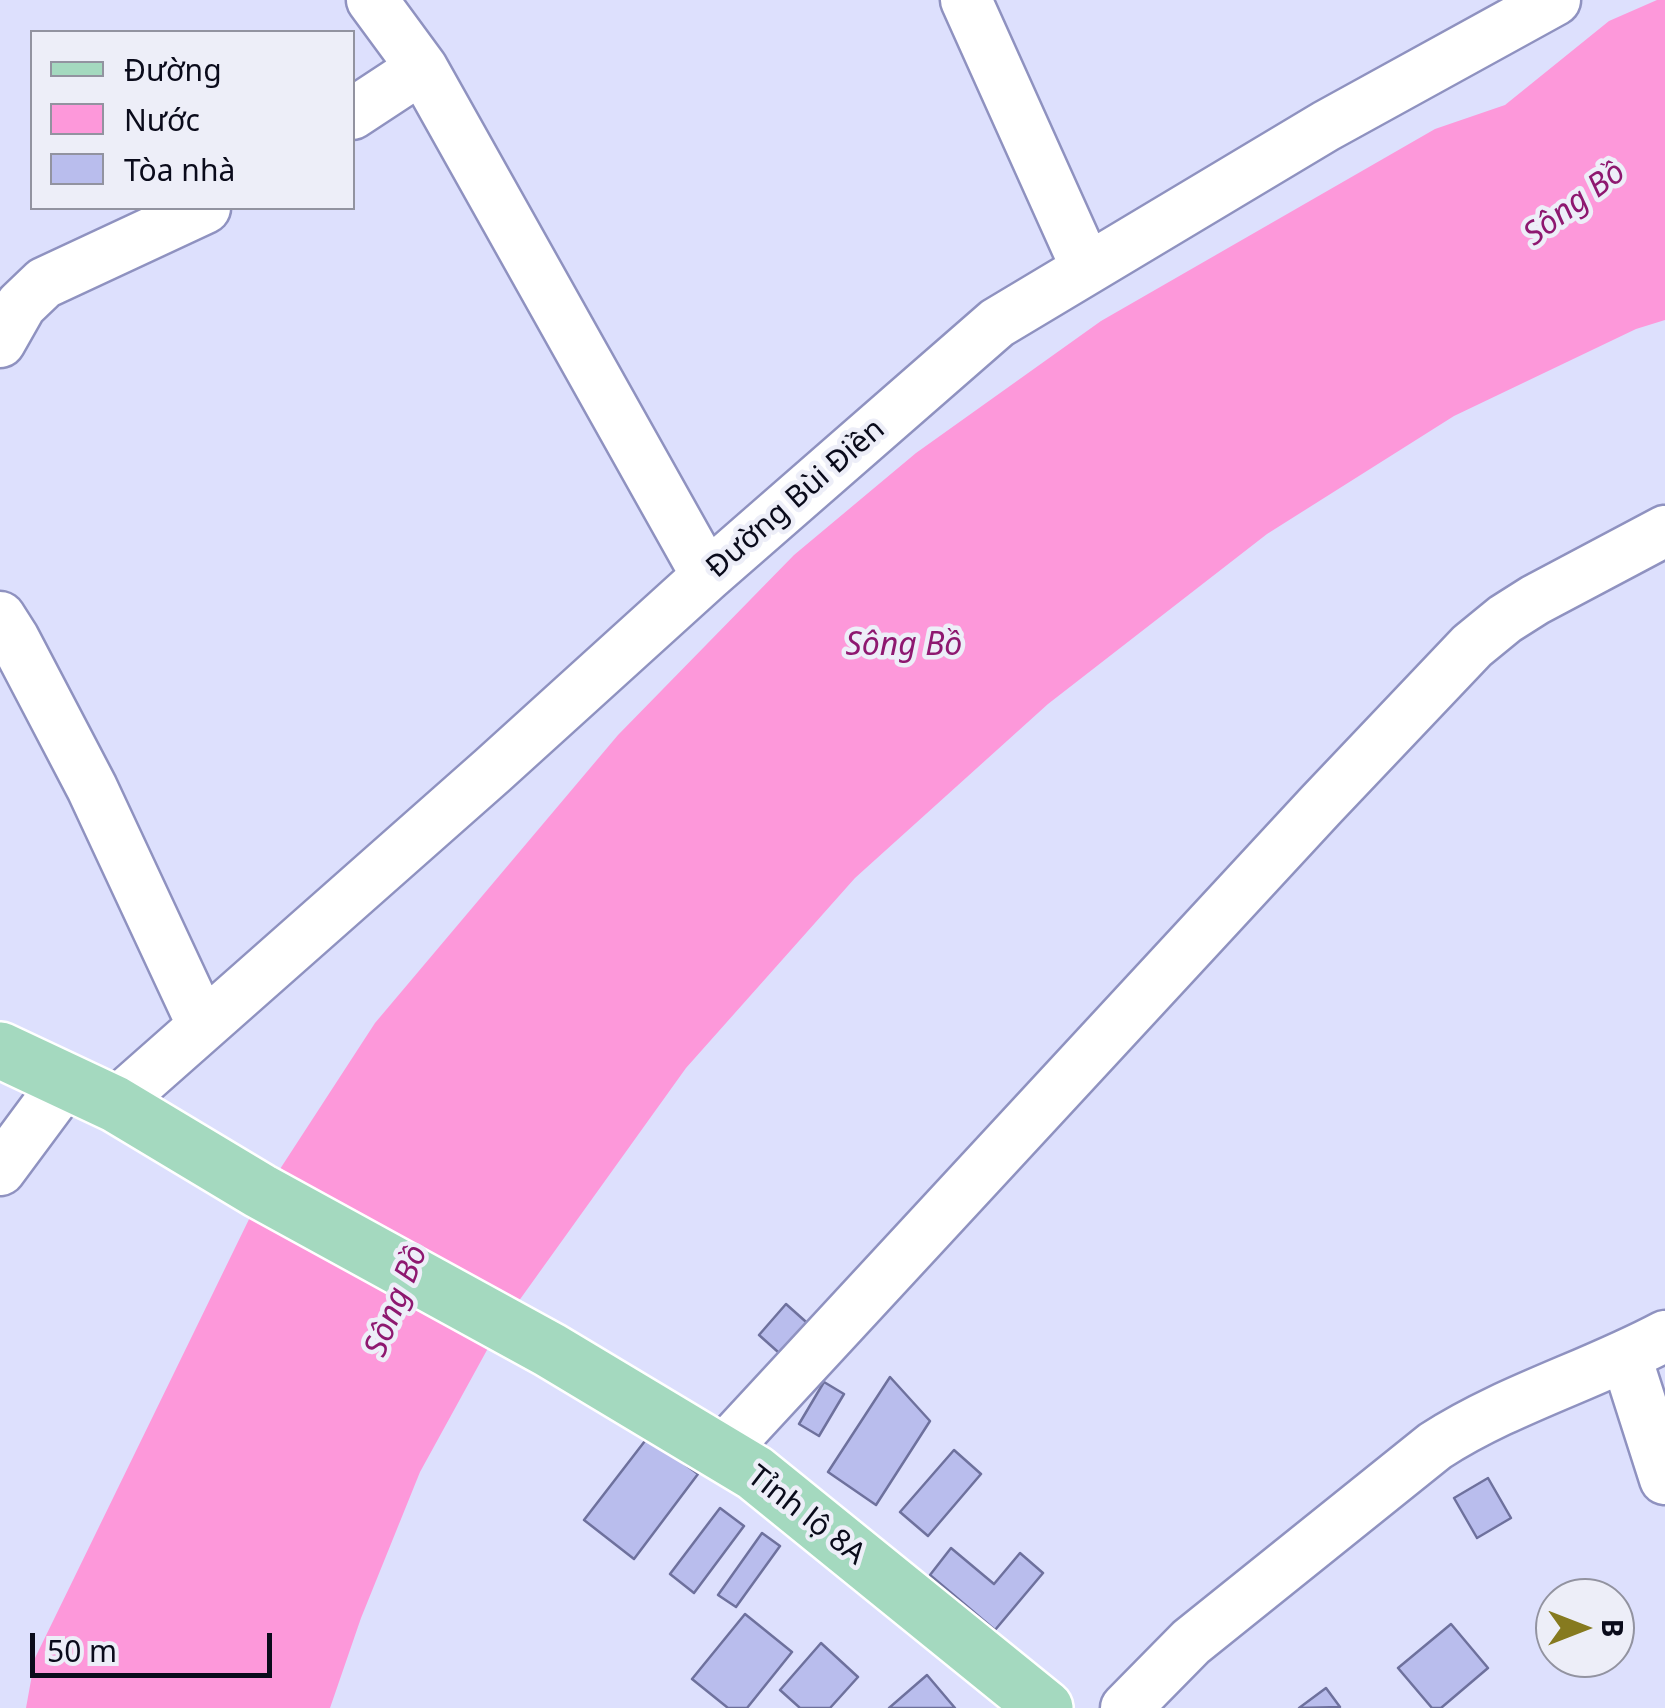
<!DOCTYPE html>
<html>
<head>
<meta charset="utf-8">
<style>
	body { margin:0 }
	#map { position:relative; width:1665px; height:1708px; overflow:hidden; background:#dde0fd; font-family:"Noto Sans",sans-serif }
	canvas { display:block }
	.legend { position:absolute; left:30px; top:30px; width:325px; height:180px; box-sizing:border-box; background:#edeef8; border:2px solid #9293a0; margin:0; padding:12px 18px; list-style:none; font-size:30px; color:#0a0b1b }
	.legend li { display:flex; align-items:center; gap:20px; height:50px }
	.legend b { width:50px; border:2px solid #9293a0 }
	.north { position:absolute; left:1535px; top:1578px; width:100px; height:100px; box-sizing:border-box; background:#edeef8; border:2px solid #9293a0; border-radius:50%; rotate:90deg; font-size:28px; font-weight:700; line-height:40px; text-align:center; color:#0a0b1b }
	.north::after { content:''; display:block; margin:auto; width:35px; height:45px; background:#867a1f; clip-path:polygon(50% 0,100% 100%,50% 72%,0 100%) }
	.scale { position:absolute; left:30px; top:1633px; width:242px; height:45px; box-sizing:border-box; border:5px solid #0a0b1b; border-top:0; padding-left:12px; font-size:30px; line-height:35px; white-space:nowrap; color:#0a0b1b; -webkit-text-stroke:8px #edeef8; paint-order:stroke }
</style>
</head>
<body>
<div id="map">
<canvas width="1665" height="1708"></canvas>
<ul class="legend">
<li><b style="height:12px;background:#a4d9bf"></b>Đường</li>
<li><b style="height:28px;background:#fd98da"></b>Nước</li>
<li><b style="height:28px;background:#b9bded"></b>Tòa nhà</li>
</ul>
<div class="north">B</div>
<div class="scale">50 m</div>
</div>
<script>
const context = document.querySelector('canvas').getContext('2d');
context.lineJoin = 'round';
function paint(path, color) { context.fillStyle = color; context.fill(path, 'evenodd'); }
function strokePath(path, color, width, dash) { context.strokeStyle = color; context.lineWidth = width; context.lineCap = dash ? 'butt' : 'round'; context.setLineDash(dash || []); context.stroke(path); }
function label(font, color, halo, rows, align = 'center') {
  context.font = font + ' "Noto Sans",sans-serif'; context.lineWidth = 9; context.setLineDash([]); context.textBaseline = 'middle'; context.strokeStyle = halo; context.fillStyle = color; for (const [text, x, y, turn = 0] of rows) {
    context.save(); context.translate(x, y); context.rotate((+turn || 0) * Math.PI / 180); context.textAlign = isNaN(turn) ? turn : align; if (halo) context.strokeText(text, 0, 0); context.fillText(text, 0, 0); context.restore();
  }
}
paint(new Path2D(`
	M1657,0H1665V320L1636,329L1454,416L1267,534L1048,704L855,878L686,1068L498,1330L420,1472L361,1618L330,1708H26L35,1658L254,1209L375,1023L618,735L794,555L916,453L1101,321L1435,129L1505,105L1609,21Z`), '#fd98da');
const building = new Path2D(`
	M786,1304L814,1329L787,1360L759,1335Z
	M890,1377L930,1421L876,1505L828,1472Z
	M824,1382L844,1394L819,1436L799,1424Z
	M648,1437L698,1474L634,1559L584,1520Z
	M954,1450L981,1474L928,1536L900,1512Z
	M1488,1478L1511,1518L1477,1538L1454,1498Z
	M720,1508L744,1526L694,1593L670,1574Z
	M762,1533L780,1546L736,1607L718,1595Z
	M951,1548L994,1584L1020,1553L1043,1573L995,1630L930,1575Z
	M745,1614L792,1652L747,1708H728L692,1679Z
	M1451,1624L1488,1668L1441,1708H1432L1398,1668Z
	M821,1643L858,1677L830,1708H800L780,1690Z
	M927,1675L955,1708H889Z
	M1326,1688L1340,1707L1299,1708Z`);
paint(building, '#b9bded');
strokePath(building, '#6e719d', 2.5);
const minor = new Path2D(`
	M372,0L422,68L707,576
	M966,0L1087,269
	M352,114L422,68
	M0,342L21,305L44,283L205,208
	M0,617L14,639L92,788L203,1026
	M115,1104L493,770L707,576L997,323L1326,126L1555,0
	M0,1170L66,1081
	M1626,1357L1665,1479
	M721,1453L1321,805L1472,646L1505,619L1535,600L1665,531
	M1126,1708L1191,1642L1435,1446C1506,1400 1590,1376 1665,1336`);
const major = new Path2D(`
	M0,1050L115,1104L260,1191L550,1350L755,1473L1045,1708`);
strokePath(minor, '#8f92c0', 55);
strokePath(major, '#fff', 60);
strokePath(minor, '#fff', 50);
strokePath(major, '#a4d9bf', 55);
label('30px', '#0a0b1b', '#edeef8', [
	["Đường Bùi Điền",796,499,-41],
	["Tỉnh lộ 8A",806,1516,38]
]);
label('italic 32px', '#8e1870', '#edeef8', [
	["Sông Bồ",1575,204,-37],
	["Sông Bồ",904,646],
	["Sông Bồ",397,1301,-68]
]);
</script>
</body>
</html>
